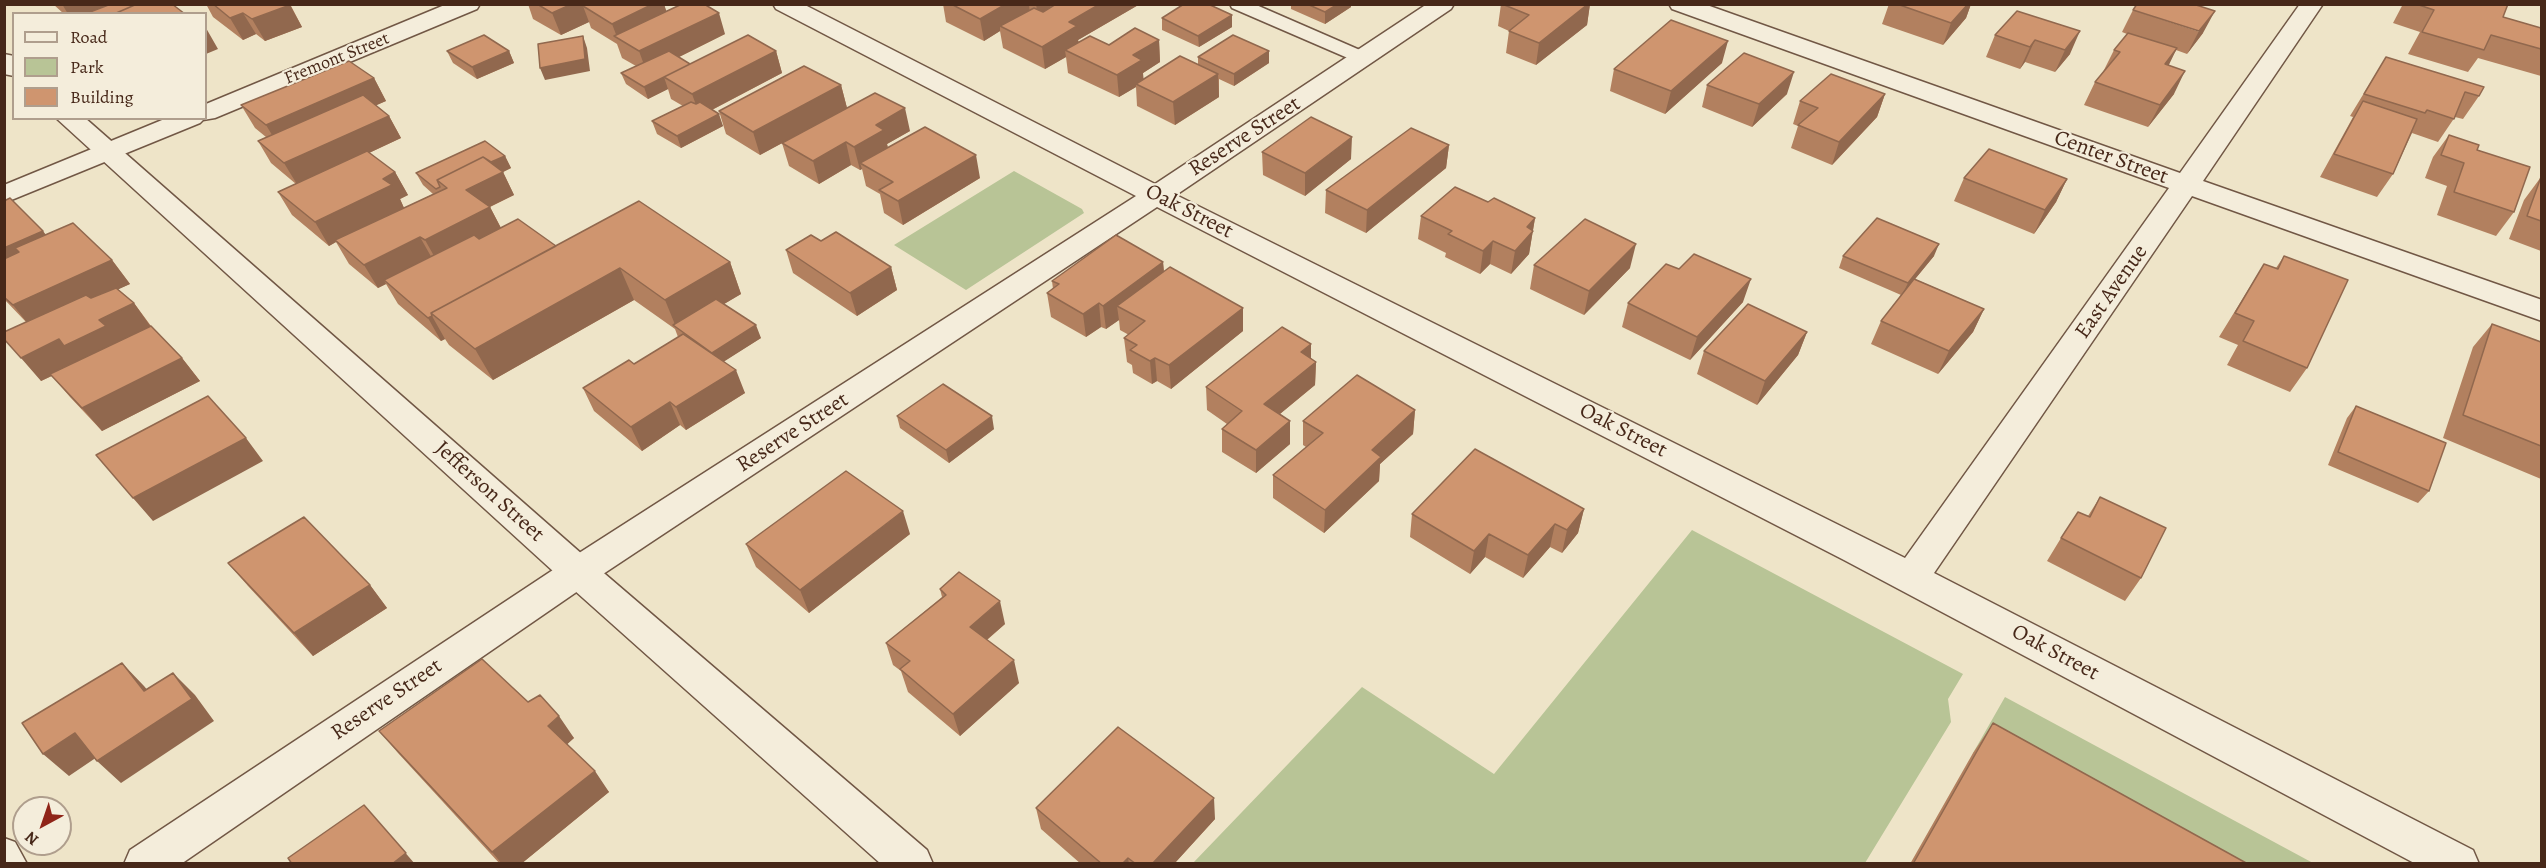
<!DOCTYPE html>
<html>
<head>
<meta charset="utf-8">
<style>
	body { margin:0 }
	#map { position:relative; width:2546px; height:868px; overflow:hidden; background:#eee4c8; font-family:Alegreya,serif }
	canvas { display:block }
	.frame { position:absolute; inset:0; border:6px solid #472819; pointer-events:none }
	.legend { position:absolute; left:12px; top:12px; width:195px; height:108px; box-sizing:border-box; background:#f4eddb; border:2px solid #af9e8d; margin:0; padding:8px 10px; list-style:none; font-size:18px; color:#472819 }
	.legend li { display:flex; align-items:center; gap:12px; height:30px }
	.legend b { width:30px; border:2px solid #af9e8d }
	.north { position:absolute; left:12px; top:796px; width:60px; height:60px; box-sizing:border-box; background:#f4eddb; border:2px solid #af9e8d; border-radius:50%; rotate:220deg; font-size:16px; font-weight:700; line-height:24px; text-align:center; color:#472819 }
	.north::after { content:''; display:block; margin:auto; width:21px; height:27px; background:#8f2418; clip-path:polygon(50% 0,100% 100%,50% 72%,0 100%) }
</style>
</head>
<body>
<div id="map">
<canvas width="2546" height="868"></canvas>
<div class="frame"></div>
<ul class="legend">
<li><b style="height:8px;background:#f4eddb"></b>Road</li>
<li><b style="height:16px;background:#b8c496"></b>Park</li>
<li><b style="height:16px;background:#cf956f"></b>Building</li>
</ul>
<div class="north">N</div>
</div>
<script>
const context = document.querySelector('canvas').getContext('2d');
context.lineJoin = 'round';
function paint(path, color) { context.fillStyle = color; context.fill(path, 'evenodd'); }
function strokePath(path, color, width, dash) { context.strokeStyle = color; context.lineWidth = width; context.lineCap = dash ? 'butt' : 'round'; context.setLineDash(dash || []); context.stroke(path); }
function label(font, color, halo, rows, align = 'center') {
  context.font = font + ' Alegreya,serif'; context.lineWidth = 4.5; context.setLineDash([]); context.textBaseline = 'middle'; context.strokeStyle = halo; context.fillStyle = color; for (const [text, x, y, turn = 0] of rows) {
    context.save(); context.translate(x, y); context.rotate((+turn || 0) * Math.PI / 180); context.textAlign = isNaN(turn) ? turn : align; if (halo) context.strokeText(text, 0, 0); context.fillText(text, 0, 0); context.restore();
  }
}
paint(new Path2D(`
	M1014,171L1082,209L1084,213L966,290L894,245Z
	M1692,530L1963,674L1948,699L1951,722L1865,863H1193L1362,687L1494,774Z
	M2005,697L2313,863H2169L1973,753Z`), '#b8c496');
const service = new Path2D(`
	M1230,4H1254L1369,54L1372,58L1369,62H1357L1232,8Z
	M4,838L15,842L27,864H4Z`);
const minor = new Path2D(`
	M447,4H480L477,9L215,118L203,120L200,123L4,203V185L167,118H206V104Z
	M773,4H803L1155,184L1427,4H1454L1451,9L1176,195L1905,558L2169,188L1672,9L1669,4H1704L2180,173L2300,4H2323L2203,181L2542,300V321L2192,196L1934,573L2473,850L2479,864H2416L1844,560L1157,207L591,582L181,864H124L130,850L565,562L1136,196L776,9Z`);
const tertiary = new Path2D(`
	M4,54L14,56V76L4,74Z
	M56,118H85L591,562L927,850L933,864H881L565,582Z`);
strokePath(service, '#715745', 3);
strokePath(minor, '#715745', 3);
strokePath(tertiary, '#715745', 3);
paint(service, '#f4eddb');
paint(minor, '#f4eddb');
paint(tertiary, '#f4eddb');
paint(new Path2D(`
	M53,4H172L185,14H64Z
	M206,4H290L302,27L265,41L256,34L243,40L213,17Z
	M528,4H664L666,12L725,34L679,57L690,64L776,51L782,73L712,110L723,126L681,148L657,134L652,121L683,106L671,99L668,89L648,99L626,84L621,73L636,66L622,58L617,44L591,28L589,22L561,35L533,19Z
	M943,4H1140L1078,40L1079,42L1109,45L1159,40L1160,62L1143,73V79L1198,65V57L1269,51V63L1234,86L1219,79V97L1175,125L1137,106L1136,87L1119,97L1068,73L1066,57L1045,69L1003,48L1000,31L984,41L946,22Z
	M1291,4H1351V7L1325,24L1291,9Z
	M1501,4H1590L1587,25L1536,65L1506,53L1509,31L1498,26Z
	M1889,4H1971L1966,18L1943,45L1882,24Z
	M2403,4H2508L2503,17L2541,28V76L2478,58L2468,72L2408,54L2420,32L2393,23Z
	M2133,10L2203,33L2187,54L2176,50L2168,65L2174,94L2148,127L2084,105L2095,82L2103,72L2114,50L2127,34L2122,32Z
	M2017,11L2070,54L2055,72L2025,62L2020,69L1986,57L1995,35Z
	M1162,18L1232,27L1199,47L1162,30Z
	M447,51H509L514,63L477,79L453,63Z
	M2386,57L2479,96L2463,119L2455,117L2438,142L2412,133L2393,174L2377,197L2320,177L2353,117L2350,116Z
	M1722,63L1665,114L1610,91L1614,69Z
	M374,78L386,101L376,105L389,116L401,138L369,153L395,172L408,195L400,199L404,208L433,194L423,185L416,173L505,156L511,168L503,172L514,195L490,207L501,228L556,246L730,262L741,294L724,304L761,338L724,361L745,393L686,430L680,425L642,451L594,411L583,388L634,364L678,337L675,329L634,300L493,380L449,345L445,339L441,341L398,304L386,284L378,288L349,264L336,242L329,246L292,215L278,192L296,184L271,163L258,141L266,137L255,128L241,105Z
	M841,85L847,108L760,155L726,134L719,111Z
	M1707,85L1787,94L1752,127L1702,107Z
	M1885,94L1877,117L1832,165L1791,148L1798,126L1793,124L1800,101Z
	M910,131L887,144L888,148L980,178L903,225L884,213L880,194L866,186L862,169L860,170L851,165L819,184L789,166L782,143Z
	M2449,135L2477,150L2514,212L2496,236L2437,215L2447,186L2425,178L2433,157Z
	M1449,145L1446,168L1366,233L1325,213L1326,190Z
	M1262,152L1351,159L1305,196L1263,175Z
	M2541,177V251L2509,239L2524,200Z
	M1964,178L2067,179L2056,202L2034,234L1954,201Z
	M4,201L43,231L45,235L112,260L130,284L118,289L134,303L151,326L182,358L200,381L102,431L70,397L52,376L41,381L26,322L4,299Z
	M1488,202L1535,218L1529,254L1511,274L1490,264L1480,274L1445,257L1446,253L1418,239L1421,216Z
	M821,241L891,267L897,290L857,316L793,273L786,250Z
	M1843,256H1934L1915,279L1984,309L1973,332L1938,374L1871,344L1881,321L1901,295L1839,268Z
	M2284,256L2307,368L2290,392L2227,365L2238,345L2219,337L2264,264L2276,268Z
	M1163,262L1164,272L1243,308V331L1171,389L1157,381L1152,384L1133,373L1132,365L1127,362L1124,338L1129,335L1120,330L1119,320L1106,329L1101,327L1086,337L1051,317L1047,293L1053,289L1052,281Z
	M1534,265L1630,268L1584,315L1530,289Z
	M1743,302L1690,360L1622,327L1628,303Z
	M2492,324L2541,342V479L2443,438L2473,347Z
	M1807,332L1798,355L1757,405L1697,374L1704,351Z
	M1311,358L1316,362L1315,385L1280,414L1290,421V444L1256,473L1222,452V429L1227,424L1207,410L1206,387Z
	M2356,406L2429,491L2418,503L2328,465L2347,418Z
	M1415,410L1413,434L1380,464L1379,481L1324,533L1273,498V475L1306,447L1303,445V421Z
	M897,416L994,429L949,463L900,428Z
	M2100,497L2141,578L2125,601L2047,561L2061,538L2088,516Z
	M1584,509L1578,533L1562,553L1550,547L1523,578L1485,557L1470,574L1410,537L1412,514Z
	M910,534L809,613L756,567L746,544Z
	M228,563L370,585L387,608L313,656L248,586Z
	M940,589L1005,624L987,640L1019,683L960,736L908,692L901,671L893,665L886,643L942,597Z
	M528,702L574,738L567,744L609,792L521,864H500L398,753L379,731Z
	M1993,723L2248,864H1910L1973,753Z
	M1036,808L1215,819L1174,864H1081L1041,829Z`), '#b2805f');
paint(new Path2D(`
	M62,4H127L90,12L91,14H68Z
	M572,4H628L583,6L589,22L561,35L552,13Z
	M653,4H664L670,22L617,37L612,24Z
	M1006,4H1029L1030,15L1000,26V31L984,41L980,19Z
	M1036,4H1050L1051,12L1038,18Z
	M1100,4H1140L1078,40L1079,48L1065,50L1066,57L1045,69L1042,47L1069,22Z
	M1338,4H1351V7L1325,24V12Z
	M1588,4H1590L1587,25L1536,65L1539,43Z
	M1968,4H1971L1966,18L1943,45L1951,23Z
	M290,5L302,27L265,41L252,19Z
	M2215,11L2203,33L2187,54L2199,31Z
	M243,13L256,34L243,40L230,18Z
	M719,13L725,34L647,73L639,51Z
	M1232,15V27L1199,47L1198,36Z
	M206,28L218,49L206,54Z
	M2080,31L2070,54L2055,72L2065,50Z
	M583,36L587,48L590,71L545,80L540,68Z
	M1159,40L1160,62L1143,73L1144,83L1136,84V87L1119,97L1117,75L1133,55Z
	M2035,40L2025,62L2020,69L2030,47Z
	M1728,41L1722,63L1665,114L1671,91Z
	M2177,48L2166,71L2165,64Z
	M509,51L514,63L477,79L472,67Z
	M776,51L782,73L700,116L692,94Z
	M1269,51V63L1234,86V74Z
	M2185,71L2174,94L2148,127L2160,105Z
	M1794,72L1787,94L1752,127L1759,104Z
	M1218,74L1219,97L1175,125L1173,102Z
	M664,77L668,89L648,99L644,87Z
	M374,78L386,101L280,148L266,125Z
	M841,85L847,108L760,155L753,132Z
	M1885,94L1877,117L1832,165L1839,142Z
	M905,108L910,131L887,144L889,153L860,163L862,169L860,170L854,147L876,125Z
	M719,114L723,126L681,148L677,136Z
	M389,116L401,138L298,186L284,163Z
	M1352,137L1351,159L1305,196V173Z
	M846,142L851,165L819,184L813,161Z
	M1449,145L1446,168L1366,233L1367,210Z
	M976,155L980,178L903,225L898,201Z
	M505,156L511,168L503,172L514,195L477,213L444,185Z
	M395,172L408,195L400,199L404,208L335,240L336,242L329,246L315,222L383,179Z
	M2067,179L2056,202L2034,234L2045,210Z
	M490,207L502,230L438,263L425,240Z
	M1535,218L1529,254L1511,274L1515,251L1527,227Z
	M43,231L61,255L4,280V248Z
	M420,237L433,260L384,280L386,284L378,288L364,265Z
	M1493,241L1490,264L1480,274L1483,251Z
	M1636,244L1630,268L1584,315L1589,291Z
	M1939,244L1934,256L1902,295L1908,283Z
	M112,260L130,284L32,329L13,305Z
	M730,262L741,294L680,330L676,327L665,300Z
	M1163,262L1165,285L1117,306L1119,320L1106,329L1103,306Z
	M891,267L897,290L857,316L850,293Z
	M620,268L634,300L493,380L475,349Z
	M1751,279L1743,302L1690,360L1697,337Z
	M134,303L151,327L41,381L21,358Z
	M1099,303L1101,327L1086,337L1083,314Z
	M1243,308V331L1171,389L1169,365Z
	M1984,309L1973,332L1938,374L1949,351Z
	M432,316L445,339L441,341L428,318Z
	M756,325L761,338L717,366L712,353Z
	M1807,332L1798,355L1757,405L1765,381Z
	M1311,344V366L1316,362L1315,385L1264,427V404L1301,352Z
	M182,358L200,381L102,431L82,408Z
	M1155,358L1157,381L1152,384L1150,361Z
	M736,370L745,393L686,430L676,407Z
	M670,402L680,425L642,451L631,427Z
	M1415,410L1413,434L1380,464L1379,481L1324,533L1325,510L1372,450Z
	M992,416L994,429L949,463L946,450Z
	M1290,421V444L1256,473V450Z
	M246,438L263,461L153,521L133,498Z
	M1584,509L1578,533L1562,553L1567,530Z
	M903,511L910,534L809,613L800,590Z
	M1555,524L1550,547L1523,578L1528,555Z
	M1489,534L1485,557L1470,574L1474,551Z
	M370,585L387,608L313,656L294,633Z
	M1000,601L1005,624L976,649L970,627Z
	M1014,660L1019,683L960,736L953,714Z
	M122,663L144,686L167,713L144,691Z
	M173,673L195,695L214,721L121,783L97,761Z
	M559,716L574,738L563,748L548,726Z
	M75,733L100,755L69,776L43,754Z
	M595,771L609,792L521,864H502L492,852Z
	M1214,798L1215,819L1174,864H1152Z
	M364,805L415,864H392Z
	M1128,858L1129,864H1122Z`), '#91684e');
const building = new Path2D(`
	M111,4H137L114,14H92L90,12Z
	M137,4H172L185,14H114Z
	M213,4H290V5L252,19L243,13L230,18Z
	M537,4H572L552,13Z
	M587,4H653L612,24L583,6Z
	M682,4H704L719,13L639,51L614,36Z
	M951,4H1006L980,19Z
	M1056,4H1100L1069,22L1077,26L1042,47L1000,26L1034,8L1043,12Z
	M1184,4H1208L1232,15L1198,36L1162,18Z
	M1307,4H1338L1325,12Z
	M1502,4H1588L1539,43L1509,31L1529,15Z
	M1897,4H1968L1951,23Z
	M2137,4H2193L2215,11L2199,31L2133,10Z
	M2416,4H2508L2503,17L2541,28V49L2491,35L2484,50L2422,32L2434,10Z
	M2017,11L2080,31L2065,50L2035,40L2030,47L1995,35Z
	M1671,20L1728,41L1671,91L1614,69Z
	M1135,28L1159,40L1133,55L1142,60L1117,75L1065,50L1090,36L1109,45Z
	M2128,33L2177,48L2165,64L2185,71L2160,105L2095,82L2120,52L2114,50Z
	M484,35L509,51L472,67L447,51Z
	M748,35L776,51L692,94L664,77Z
	M1233,35L1269,51L1234,74L1198,57Z
	M583,36L585,59L540,68L538,44Z
	M669,51L690,64L644,87L621,73Z
	M1744,53L1794,72L1759,104L1707,85Z
	M1180,56L1218,74L1173,102L1136,84Z
	M2386,57L2484,87L2479,96L2465,92L2454,119L2427,110L2425,113L2364,94Z
	M349,61L374,78L266,125L241,105Z
	M804,66L841,85L753,132L719,111Z
	M1831,74L1885,94L1839,142L1798,125L1818,108L1800,101Z
	M875,93L905,108L876,125L884,130L854,147L846,142L813,161L782,143Z
	M363,95L389,116L284,163L258,141Z
	M2363,101L2417,119L2393,174L2334,154Z
	M691,102L696,104L700,102L719,114L677,136L652,121Z
	M1311,117L1352,137L1305,173L1262,152Z
	M925,127L976,155L898,201L879,190L893,182L860,163Z
	M1411,128L1449,145L1367,210L1326,190Z
	M2449,135L2479,145L2477,150L2530,167L2514,212L2454,192L2464,163L2441,155Z
	M485,141L505,156L491,162L483,157L437,180L440,187L436,189L416,173Z
	M1989,149L2067,179L2045,210L1964,178Z
	M367,151L395,172L383,179L392,185L315,222L278,192Z
	M483,157L503,172L466,190L490,207L425,240L420,237L364,265L335,240L447,188L437,180Z
	M2541,177V221L2527,216Z
	M1455,187L1488,202L1494,198L1535,218L1527,227L1533,231L1515,251L1493,241L1483,251L1448,234L1452,231L1421,216Z
	M10,198L43,231L4,248V201Z
	M639,201L730,262L665,300L620,268L475,349L431,313Z
	M1877,218L1939,244L1908,283L1843,256Z
	M518,219L556,246L431,313L432,316L428,318L384,280L474,235L479,239Z
	M1585,219L1636,244L1589,291L1534,265Z
	M73,223L112,260L13,305L4,297V259L19,252L15,248Z
	M836,232L891,267L850,293L786,250L811,235L821,241Z
	M1116,235L1163,262L1103,306L1099,303L1083,314L1047,293L1059,284L1052,281Z
	M1694,254L1751,279L1697,337L1628,303L1666,264L1679,269Z
	M2284,256L2348,280L2307,368L2243,341L2254,321L2235,313L2264,264L2278,269Z
	M1170,267L1243,308L1169,365L1155,358L1150,361L1130,350L1137,345L1124,338L1145,321L1117,306Z
	M1914,279L1984,309L1949,351L1881,321Z
	M116,288L134,303L99,320L106,326L64,346L59,339L21,358L4,339V332L86,295L91,298Z
	M716,299L756,325L712,353L673,325Z
	M1748,304L1807,332L1765,381L1704,351Z
	M2492,324L2541,342V446L2463,415Z
	M151,326L182,358L82,408L50,374Z
	M1282,327L1311,344L1301,352L1316,362L1264,404L1290,421L1256,450L1222,429L1242,411L1206,387Z
	M683,334L736,370L676,407L670,402L631,427L583,388L629,360L634,364Z
	M1357,375L1415,410L1372,450L1381,457L1325,510L1273,475L1323,433L1303,421Z
	M943,384L992,416L946,450L897,416Z
	M208,396L246,438L133,498L96,455Z
	M2356,406L2446,443L2429,491L2338,452Z
	M1475,449L1584,509L1567,530L1555,524L1528,555L1489,534L1474,551L1412,514Z
	M846,471L903,511L800,590L746,544Z
	M2100,497L2166,528L2141,578L2061,538L2078,512L2090,517Z
	M304,517L370,585L294,633L228,563Z
	M959,572L1000,601L970,627L1014,660L953,714L900,669L910,661L886,643L946,595L940,589Z
	M482,659L528,702L540,695L559,716L548,726L595,771L492,852L379,731Z
	M122,663L144,691L173,673L192,699L97,761L75,733L43,754L22,723Z
	M1993,723L2248,864H1913Z
	M1118,727L1214,798L1152,864H1136L1128,858L1122,864H1102L1036,808Z
	M364,805L406,853L392,864H292L288,858Z`);
paint(building, '#cf956f');
strokePath(building, '#91684e', 1.5);
label('18px', '#472819', '#f4eddb', [
	["Fremont Street",337,59,-22]
]);
label('22px', '#472819', '#f4eddb', [
	["Reserve Street",1245,137,-33],
	["Center Street",2111,158,20],
	["Oak Street",1189,212,27],
	["East Avenue",2112,292,-55],
	["Oak Street",1623,431,27],
	["Reserve Street",793,433,-33],
	["Jefferson Street",489,492,42],
	["Oak Street",2055,653,28],
	["Reserve Street",387,700,-34]
]);
</script>
</body>
</html>
